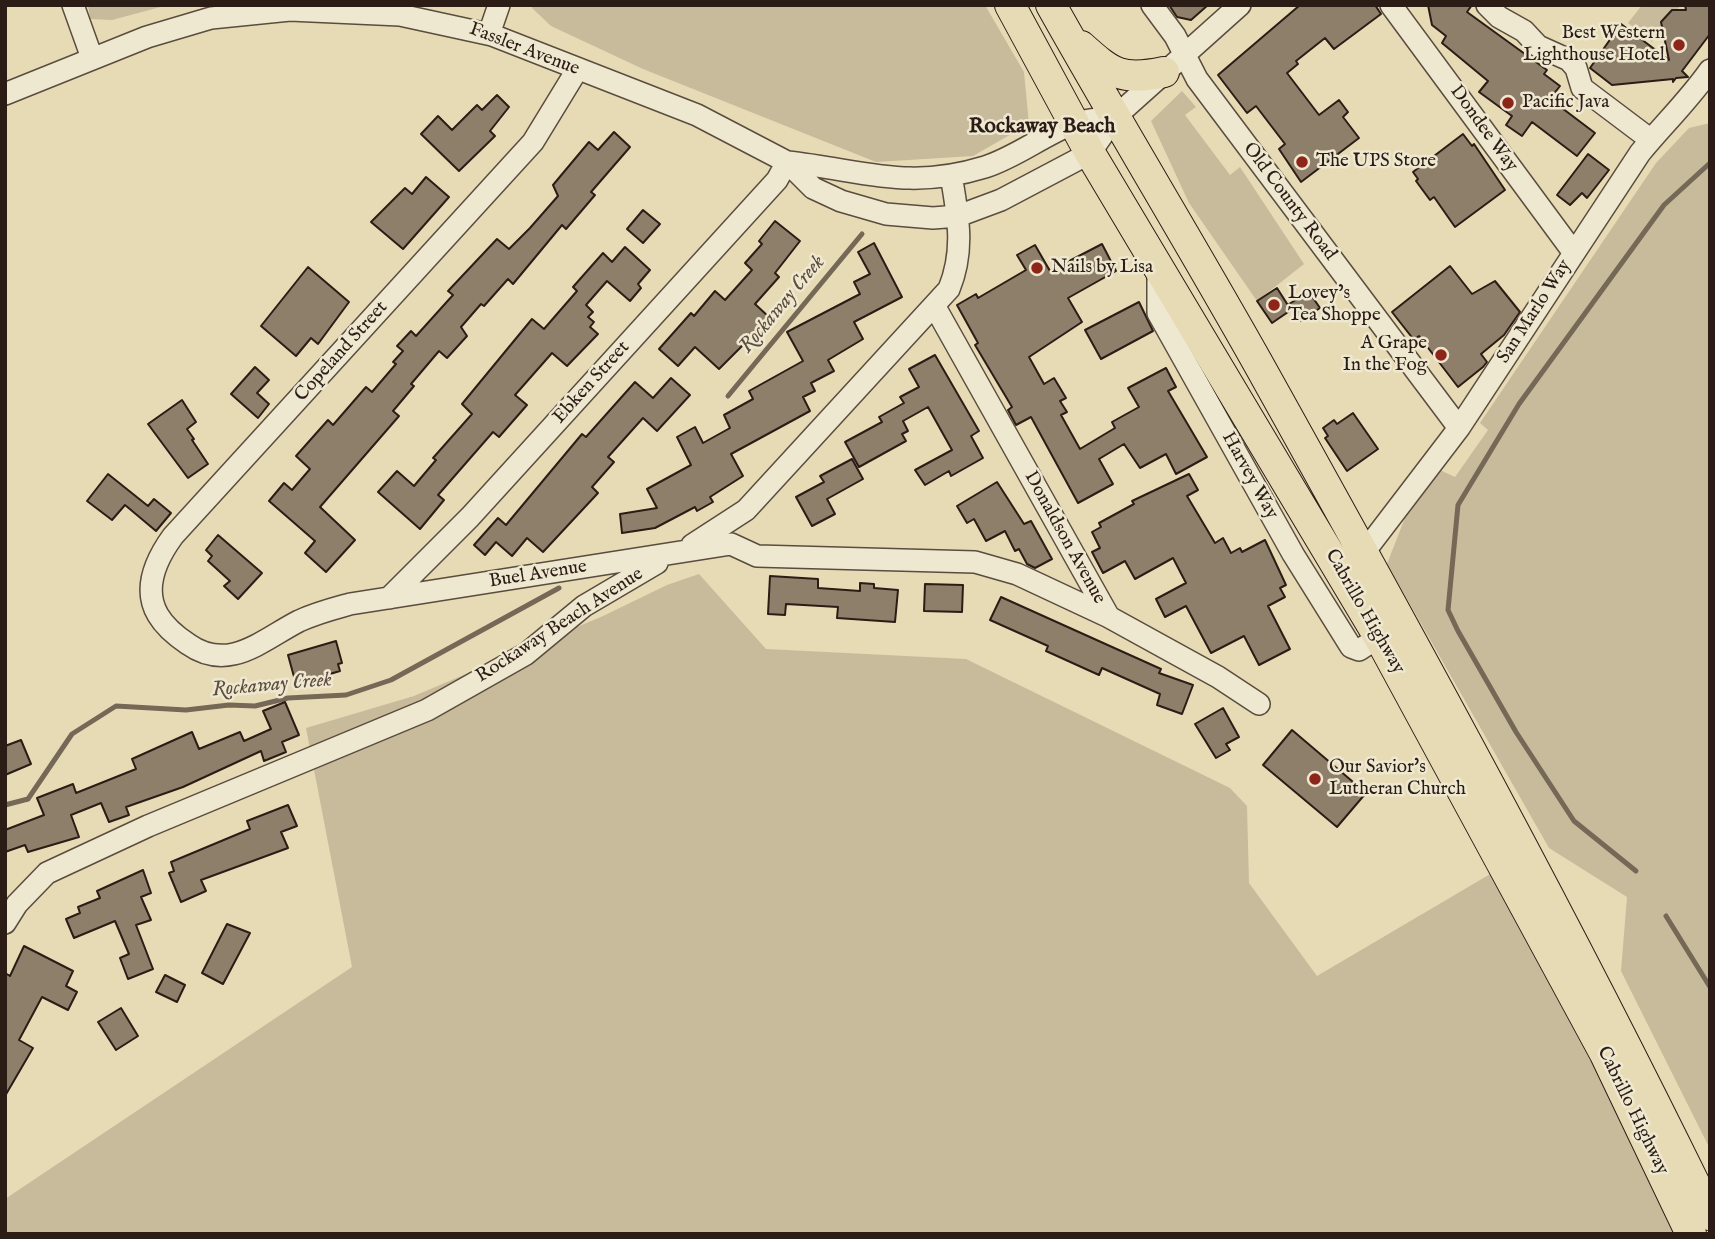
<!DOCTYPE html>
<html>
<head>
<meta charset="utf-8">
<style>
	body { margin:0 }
	#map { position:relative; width:1715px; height:1239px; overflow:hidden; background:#e7dbb6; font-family:"IM FELL English",serif }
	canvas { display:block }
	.frame { position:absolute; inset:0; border:7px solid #2b1c16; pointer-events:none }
</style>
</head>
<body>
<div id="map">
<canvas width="1715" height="1239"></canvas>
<div class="frame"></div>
</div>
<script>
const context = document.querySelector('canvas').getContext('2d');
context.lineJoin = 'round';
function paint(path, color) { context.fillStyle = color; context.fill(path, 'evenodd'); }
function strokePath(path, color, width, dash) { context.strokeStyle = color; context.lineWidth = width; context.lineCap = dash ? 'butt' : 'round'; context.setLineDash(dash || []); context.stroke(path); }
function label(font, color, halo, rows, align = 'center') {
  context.font = font + ' "IM FELL English",serif'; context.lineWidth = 5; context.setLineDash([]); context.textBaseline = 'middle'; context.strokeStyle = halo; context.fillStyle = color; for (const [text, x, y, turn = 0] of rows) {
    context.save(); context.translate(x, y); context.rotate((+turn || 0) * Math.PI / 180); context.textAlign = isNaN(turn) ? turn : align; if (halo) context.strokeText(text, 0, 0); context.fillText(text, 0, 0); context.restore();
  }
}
paint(new Path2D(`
	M88,5H168L112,20L90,19Z
	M533,5H985L1024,72L1029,124L973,156L876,162L643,69L551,26L532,8Z
	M1642,5H1681L1652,42L1628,23Z
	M1182,91L1196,107L1185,115L1230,175L1240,167L1304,264L1257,301L1189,203L1151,121Z
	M1710,123V1149L1621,971L1627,897L1549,848L1387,564L1408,510L1440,470L1455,477L1488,430L1480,423L1656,163L1689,128Z
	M699,574L766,649L966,659L1230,788L1247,806L1249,883L1317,976L1492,873L1682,1234H5V1199L352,967L306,728L414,696L603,616L667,585Z`), '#c7bb9b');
strokePath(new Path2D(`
	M728,396L862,234
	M5,805L28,799L72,734L116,706L186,710L229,705L255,706L288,698L346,695L391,680L559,588
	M1636,871L1574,821L1516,732L1458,631L1448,610L1458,505L1519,404L1664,205L1710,163
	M1666,916L1710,987`), '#756856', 5);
const building = new Path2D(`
	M1169,5H1208L1191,20L1177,17Z
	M1300,5H1375L1381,14L1334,49L1325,38L1296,61L1298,64L1287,73L1319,115L1339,100L1348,112L1343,117L1359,138L1301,182L1279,149L1285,144L1256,106L1247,113L1218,75Z
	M1428,5H1472L1467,12L1547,70L1544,74L1560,86L1550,99L1595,133L1577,156L1532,122L1522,136L1506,125L1512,116L1479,92L1488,81L1442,43L1446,36L1432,25Z
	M1685,5H1710V34L1682,71L1688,77L1676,78L1673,82V79L1612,85L1590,68L1621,24L1669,60L1661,22L1672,10H1686Z
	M497,95L509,107L490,131L495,136L459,171L421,134L438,116L452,130L477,105L482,110Z
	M614,132L630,147L591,192L595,195L566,229L562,225L513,284L508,279L484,306L481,304L461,327L467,336L447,358L439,351L411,384L414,386L393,411L399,416L320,507L355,540L326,572L305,553L315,541L269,501L284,483L292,490L310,469L296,456L328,420L333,425L366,387L372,392L396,364L393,362L403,351L397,346L411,331L416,336L453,295L448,291L497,239L509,249L530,228L558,196L553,185L589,142L598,150Z
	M1463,134L1472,146L1474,144L1505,190L1455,227L1434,197L1430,200L1416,181L1418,179L1413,172Z
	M1588,154L1609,170L1587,198L1582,193L1570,205L1557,195Z
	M426,177L449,197L403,249L371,222L405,188L412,194Z
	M643,210L660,224L643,243L627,229Z
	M775,221L800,241L775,273L779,277L755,304L770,318L719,369L695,347L678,366L659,349L691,313L694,316L715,291L725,300L752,270L745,263L762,244L759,241Z
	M874,243L902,297L854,322L863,339L828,360L834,371L811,383L815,391L803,397L810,411L731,454L743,476L710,497L713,502L697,511L695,507L655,528L622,533L620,514L657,508L647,489L691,465L677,437L695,427L703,443L730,428L724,415L753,399L749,391L803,361L787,332L860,294L854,282L870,274L858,252Z
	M1102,244L1116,271L1068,298L1082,322L1029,357L1044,384L1054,378L1066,398L1060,401L1067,412L1061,415L1080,449L1115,428L1112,422L1139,407L1128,388L1166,368L1176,387L1168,391L1207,457L1176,474L1166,454L1140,468L1124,444L1099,459L1113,484L1078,503L1031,417L1016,425L1008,410L1012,407L975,345L978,343L957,305L976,294L978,298L1026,270L1017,255L1035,245L1050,271Z
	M625,247L650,270L638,284L641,288L630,301L607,281L586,305L593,312L588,317L594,322L590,327L598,334L567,366L552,353L515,395L527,405L499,437L493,432L438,495L444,500L420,529L378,492L397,471L414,486L436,460L433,458L472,414L462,404L532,319L544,329L577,291L573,287L603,253L612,262Z
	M1450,266L1472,294L1495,281L1520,312L1504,335L1481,354L1487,362L1483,367L1458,387L1419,336L1414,340L1392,312Z
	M308,267L349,302L318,344L311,338L296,356L261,326Z
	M1277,288L1291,310L1272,323L1257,301Z
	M1309,292L1320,308L1300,321L1289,304Z
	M1139,302L1153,331L1101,359L1085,330Z
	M935,355L979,431L971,436L983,458L951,476L949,471L925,485L915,470L952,450L928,407L903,421L908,431L902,434L906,441L859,467L845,442L882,422L879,417L904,403L900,397L919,387L909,369Z
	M255,367L269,380L257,393L269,404L258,418L231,394Z
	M671,378L690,395L657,431L643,418L608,457L614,462L592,487L598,493L543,552L527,538L512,556L496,542L485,555L474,545L498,518L506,525L582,434L586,437L635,382L653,398Z
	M182,400L196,422L187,429L194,439L192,440L208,464L188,478L148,424Z
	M1353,413L1378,449L1347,471L1325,438L1328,436L1323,428L1334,420L1337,424Z
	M852,459L863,479L827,499L835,514L812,526L796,497L824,482L820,476Z
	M108,474L148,506L154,499L171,513L156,531L125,505L112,520L87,501Z
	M1189,474L1198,490L1187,496L1215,543L1223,538L1231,553L1240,548L1242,552L1265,540L1286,585L1280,588L1285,597L1268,606L1290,649L1259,665L1244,636L1211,653L1186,606L1165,617L1156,599L1186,583L1173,558L1135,579L1125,561L1103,573L1092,552L1100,548L1092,532L1101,527L1099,523L1134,504L1132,501Z
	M997,482L1024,524L1031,521L1052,559L1035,568L1027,564L1019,549L1015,551L1005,531L986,541L974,519L967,523L957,506Z
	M218,535L262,573L238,599L224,586L230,581L208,561L212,556L206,550Z
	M770,576L818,579V588L860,591V583L874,584V588L898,590L895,622L837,618L838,607L786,604L785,615L768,614Z
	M925,584L963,585L962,612L924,611Z
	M1001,597L1161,669L1159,673L1193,685L1182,714L1157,705L1160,694L1102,668L1099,675L1046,651L1048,646L990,620Z
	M336,641L342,663L338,664L340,671L296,684L288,655Z
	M285,702L299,735L282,742L286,752L264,761L261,751L183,787L126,807L129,815L109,822L101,803L71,815L79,837L28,852L25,845L5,852V830L44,815L37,798L73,784L76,793L136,769L132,759L192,732L199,749L240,732L244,741L271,729L263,711Z
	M1223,708L1239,737L1226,744L1230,750L1216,758L1195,724Z
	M1292,730L1366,793L1337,827L1263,765Z
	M21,740L31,764L5,775V746Z
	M288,805L297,826L281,832L288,848L201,880L206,891L181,902L169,873L174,871L171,862L250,829L247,821Z
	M143,870L151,893L141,897L151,920L136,925L153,969L128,979L120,958L129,954L115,921L74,938L66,919L80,913L78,907L100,898L97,891Z
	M227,924L250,933L223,984L202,973Z
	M24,946L73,971L66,986L77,992L68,1010L42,997L19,1040L33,1048L5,1096V973L10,976Z
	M165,975L185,985L177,1002L156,992Z
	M121,1008L138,1036L116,1050L98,1022Z`);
paint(building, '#8d7f69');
strokePath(building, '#2b1c16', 2);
const minor = new Path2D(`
	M73,5L92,58
	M1152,5L1175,36L1197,79L1459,428
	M1391,5L1574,253
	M1487,5L1499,17L1524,31L1538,46L1569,60L1576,68L1582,88L1651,140
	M489,34L499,5
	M577,70L533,142L173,536C157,558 142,588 158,615C165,627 176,636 188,644C229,673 262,640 299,621C316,613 332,609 350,604L731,544L757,556L975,562L1017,574L1109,617L1218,677L1259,704
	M5,94L147,37L211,18L290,10L400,15L492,35L697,115L787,162L813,188L841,201L886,214L933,218L958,216L1001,200L1090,153L1115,117L1240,5
	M787,162C863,170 907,191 985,167C1016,157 1042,136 1072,124C1085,119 1101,119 1115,117
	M1158,270V313L1293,554L1351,647L1359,650L1379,637
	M935,307L1109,617
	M692,545L746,510L949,289C965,250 958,216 951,175
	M1362,555L1459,428L1640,153C1663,125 1689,100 1710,70
	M389,598L470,517L777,180L787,162
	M5,923L17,904L47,873L148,826L427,710L526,654L584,606L657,563`);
const highway = new Path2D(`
	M1010,5L1090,153L1379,637L1605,1054L1691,1234
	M1051,5C1119,126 1191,244 1259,365C1415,645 1570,927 1710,1215
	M1081,46C1112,74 1122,81 1164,72`);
strokePath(minor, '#5a4c3e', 24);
strokePath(highway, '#2b1c16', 32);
strokePath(minor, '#efe8d0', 21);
strokePath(highway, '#e7dbb6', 30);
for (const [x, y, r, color] of [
	[1679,45,7,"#8f2418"],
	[1508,103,7,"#8f2418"],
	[1302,162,7,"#8f2418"],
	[1037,268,7,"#8f2418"],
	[1274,305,7,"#8f2418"],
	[1441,355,7,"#8f2418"],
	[1315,779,7,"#8f2418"]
]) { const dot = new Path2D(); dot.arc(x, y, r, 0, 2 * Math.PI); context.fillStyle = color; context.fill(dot); strokePath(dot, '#efe8d0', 2.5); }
label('19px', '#2b1c16', '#efe8d0', [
	["Best Western",1665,34,"right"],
	["Lighthouse Hotel",1665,56,"right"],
	["Pacific Java",1522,103],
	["The UPS Store",1316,162],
	["Nails by Lisa",1051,268],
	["Lovey’s",1288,294],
	["Tea Shoppe",1288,316],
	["A Grape",1427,344,"right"],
	["In the Fog",1427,366,"right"],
	["Our Savior's",1329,768],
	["Lutheran Church",1329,790]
], 'left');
label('19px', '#2b1c16', '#efe8d0', [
	["Fassler Avenue",524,50,21],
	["Dondee Way",1483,129,54],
	["Old County Road",1289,202,53],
	["San Marlo Way",1535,312,-57],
	["Copeland Street",342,352,-48],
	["Ebken Street",592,383,-48],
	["Harvey Way",1249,476,61],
	["Donaldson Avenue",1064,538,61],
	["Buel Avenue",538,575,-9],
	["Cabrillo Highway",1364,612,60],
	["Rockaway Beach Avenue",560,626,-33],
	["Cabrillo Highway",1632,1111,64]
]);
label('bold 21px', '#2b1c16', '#efe8d0', [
	["Rockaway Beach",1042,128]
]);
label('italic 21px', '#5d4e40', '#efe8d0', [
	["Rockaway Creek",783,305,-50],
	["Rockaway Creek",272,686,-5]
]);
</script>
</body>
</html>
